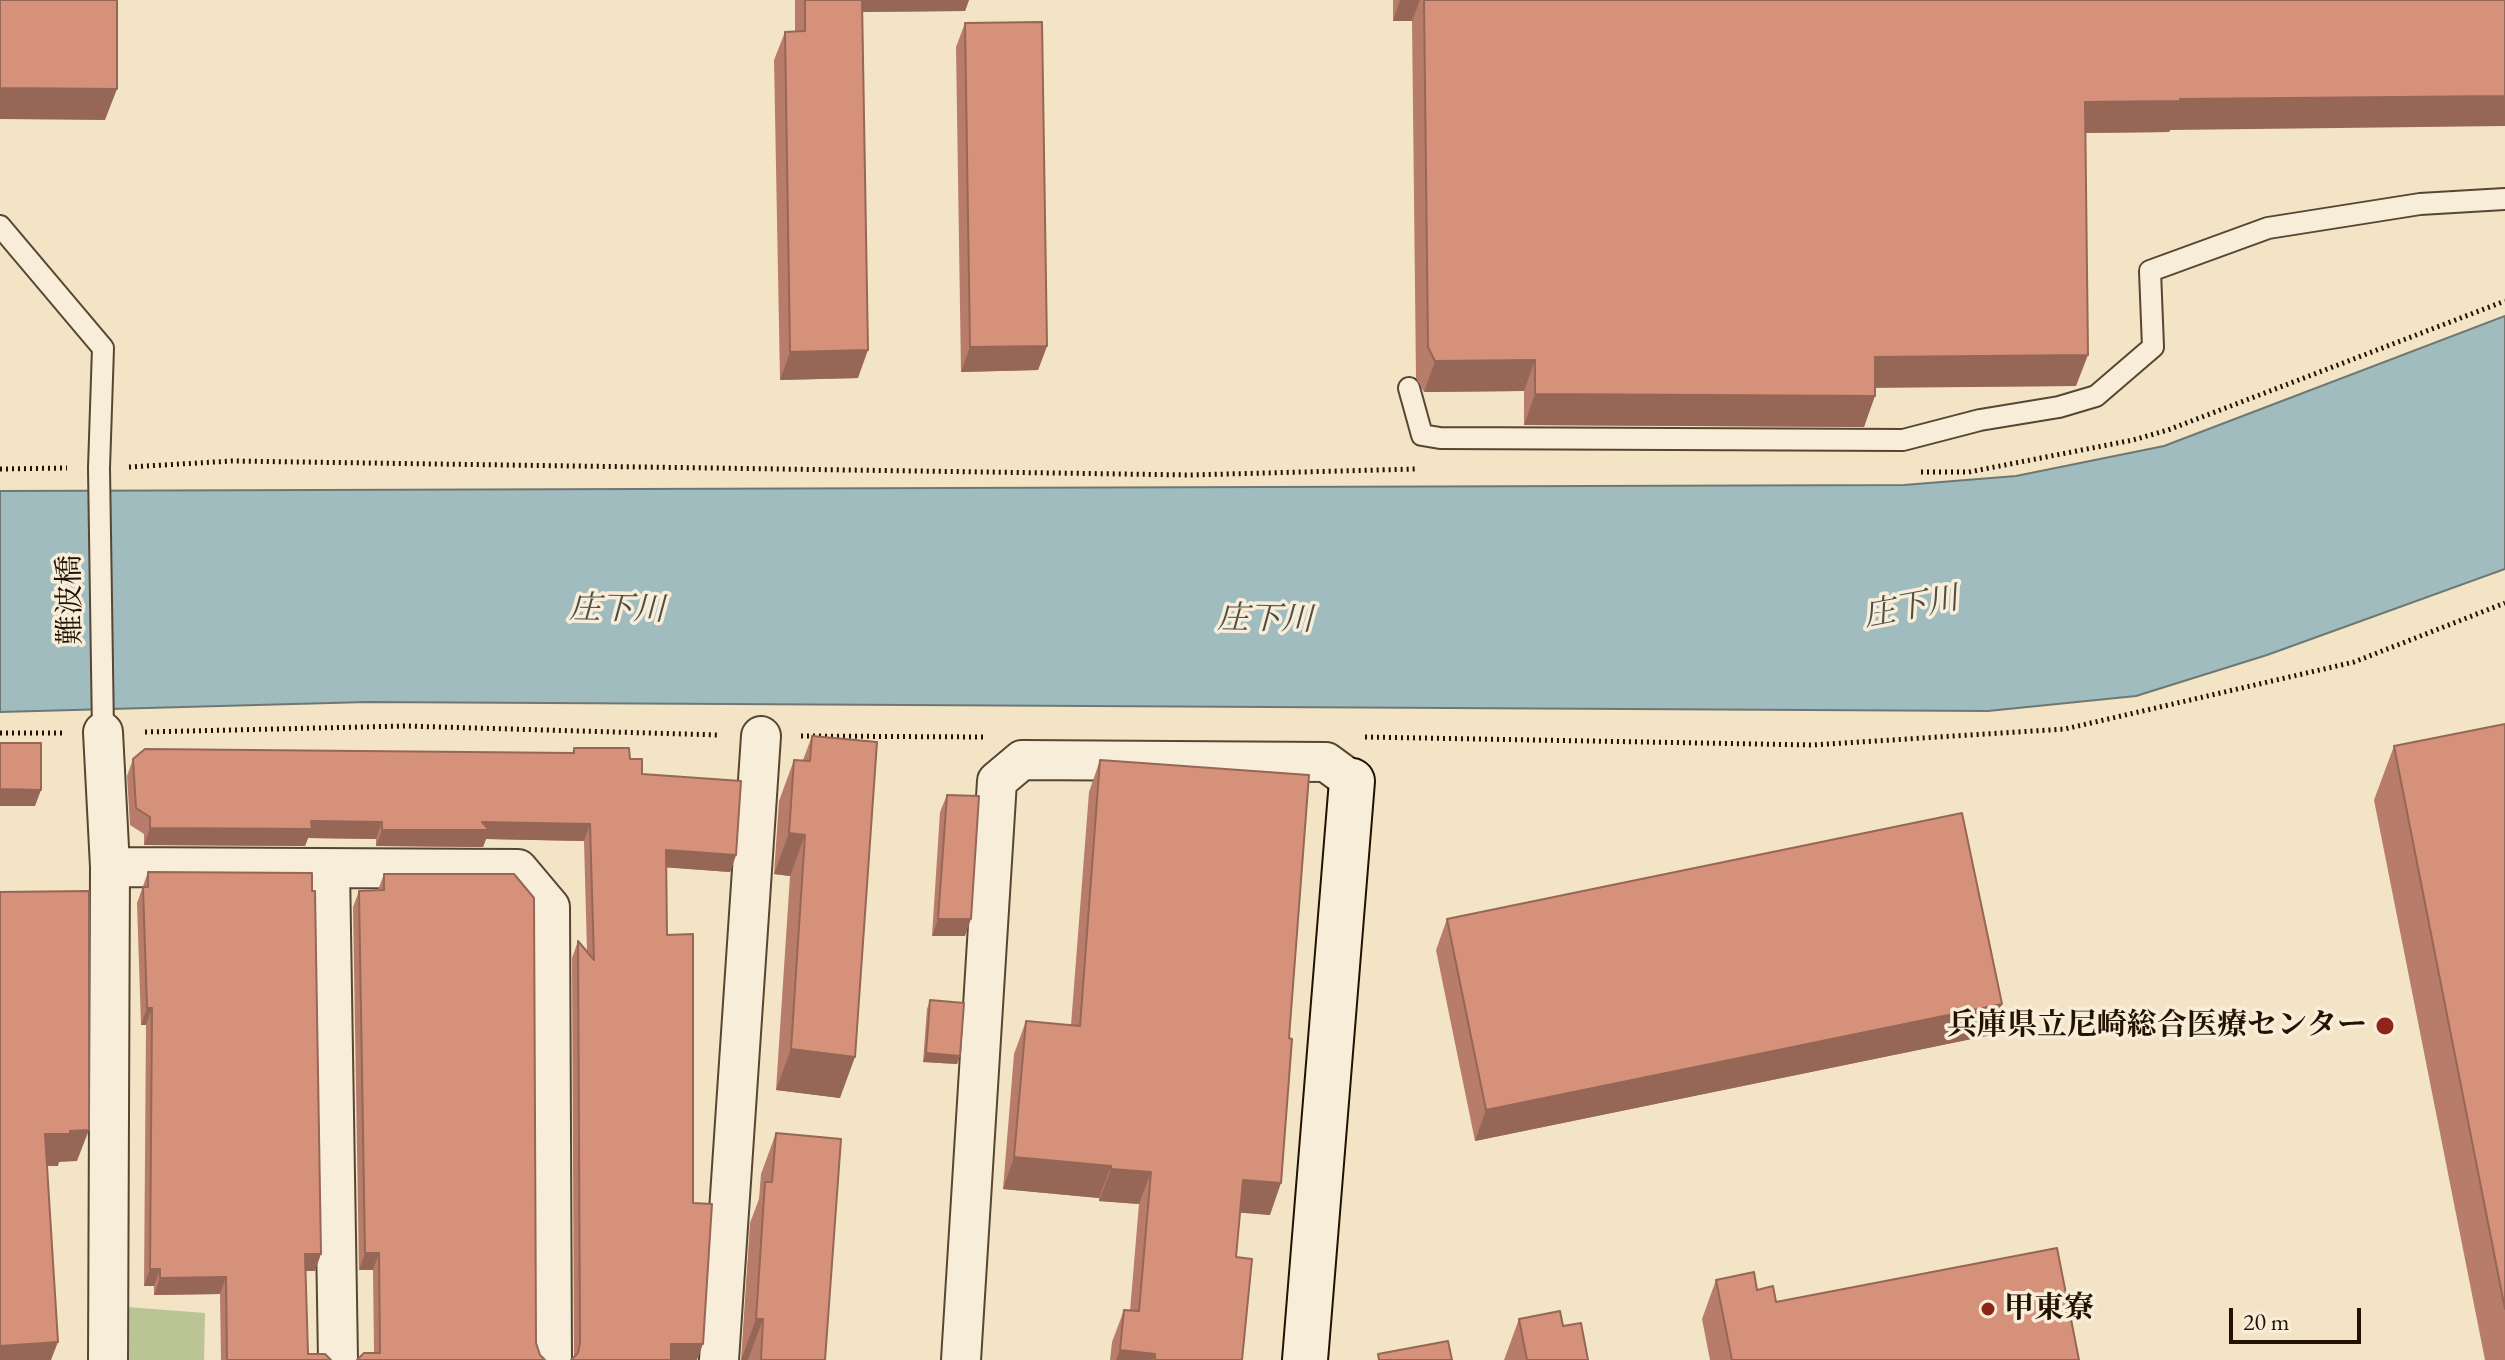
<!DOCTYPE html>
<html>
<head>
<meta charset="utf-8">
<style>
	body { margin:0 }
	#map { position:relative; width:2505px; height:1360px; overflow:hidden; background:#f3e4c5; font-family:"EB Garamond",serif }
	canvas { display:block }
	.scale { position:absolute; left:2229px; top:1308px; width:132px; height:36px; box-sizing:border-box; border:4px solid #221201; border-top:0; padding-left:10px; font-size:24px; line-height:28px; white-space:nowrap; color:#221201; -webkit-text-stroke:6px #f7edd9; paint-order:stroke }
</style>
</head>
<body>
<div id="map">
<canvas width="2505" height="1360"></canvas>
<div class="scale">20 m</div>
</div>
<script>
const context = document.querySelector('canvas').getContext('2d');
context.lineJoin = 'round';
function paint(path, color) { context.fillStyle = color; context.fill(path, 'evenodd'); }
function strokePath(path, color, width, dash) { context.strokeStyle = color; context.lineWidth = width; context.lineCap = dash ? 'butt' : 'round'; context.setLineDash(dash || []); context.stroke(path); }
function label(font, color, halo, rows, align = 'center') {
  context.font = font + ' "EB Garamond","Noto Serif JP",serif'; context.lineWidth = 7; context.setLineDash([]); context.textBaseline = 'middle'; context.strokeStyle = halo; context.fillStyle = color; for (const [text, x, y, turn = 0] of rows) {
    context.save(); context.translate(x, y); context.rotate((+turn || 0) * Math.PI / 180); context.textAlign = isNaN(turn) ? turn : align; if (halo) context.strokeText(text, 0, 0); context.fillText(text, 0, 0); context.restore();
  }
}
paint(new Path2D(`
	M127,1307L205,1313L204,1360H127Z`), '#bac495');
const water = new Path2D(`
	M2505,316V569L2267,655L2136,696L1988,711L367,702L0,712V491L1904,485L2016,476L2164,446Z`);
paint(water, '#a0bcbf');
strokePath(water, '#6e7873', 2);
const lane = new Path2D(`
	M0,226L103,348L99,468L103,732
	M1409,388L1422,435L1440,438L1903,440L1980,420L2059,407L2096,396L2153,347L2150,271L2268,228L2420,204L2505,199`);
const street = new Path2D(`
	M103,732L110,867L108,1360
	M110,867L518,869L550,907L552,1360
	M330,869L338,1360
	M719,1360L761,736
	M961,1360L997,781L1022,760L1326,762L1352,781`);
const secondary = new Path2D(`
	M1305,1360L1352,781`);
strokePath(lane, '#564632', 24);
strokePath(street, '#564632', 42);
strokePath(secondary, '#221201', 48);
strokePath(new Path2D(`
	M129,467L232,461L1190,475L1415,469
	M0,469L67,468
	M1921,472H1969L2133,440L2168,430L2505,301
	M145,732L405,726L719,735
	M0,733H63
	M801,736L983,737
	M1365,737L1812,745L2065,729L2354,662L2505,603`), '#221201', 5, [2, 4]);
strokePath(lane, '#f7edd9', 20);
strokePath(street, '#f7edd9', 38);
strokePath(secondary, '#f7edd9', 44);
paint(new Path2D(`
	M795,0H969L965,11L862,12L858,378L780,380L774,60L785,32L795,31Z
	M1393,0H2505L2170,130L2169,132L2086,133L2076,386L1875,387L1864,427L1524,425V391L1424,392L1416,378L1412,21H1393Z
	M965,23L1047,346L1038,370L961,372L956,47Z
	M2505,724V1360H2485L2374,800L2394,746Z
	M812,736L840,1098L776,1090L790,876L774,874L779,801L794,760H803Z
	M574,748L630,759L642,774L736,855L730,872L666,867L667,935L693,1203L574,1357L572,958L578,941L587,952L584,841L486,839L483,847L376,846V839L308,838L305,846L144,845V834L130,825L127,776L133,759L572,753Z
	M1100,760L1270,1215L1240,1212L1236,1257L1242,1360H1110L1112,1342L1124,1310L1130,1311L1139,1204L1099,1201V1198L1003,1189L1014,1054L1026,1021L1071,1025L1089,792Z
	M947,795L965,936H932L940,812Z
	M148,872L315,1271H305L308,1354L331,1360H221L220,1294L154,1295V1286H144L146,1025H141L137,903Z
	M384,874L536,1343L540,1355L374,1353L373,1270H359L353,907L359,891L378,890Z
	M1447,919L1991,1035L1475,1141L1436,950Z
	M930,1000L960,1056L957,1064L923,1062L927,1009Z
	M776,1133L825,1360H741L750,1223L759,1199L761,1174Z
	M1716,1280L1757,1290L1776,1302L2079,1360H1710L1702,1319Z
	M1519,1319L1563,1326L1588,1360H1504Z`), '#b87d6a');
paint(new Path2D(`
	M856,0H969L965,11L852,12Z
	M1400,0H1420L1412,21H1393Z
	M0,88L117,89L105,120L0,119Z
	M2505,96V126L2170,130L2169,132L2074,133L2085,102L2180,99Z
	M1047,346L1038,370L961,372L970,347Z
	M868,350L858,378L780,380L790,352Z
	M2088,355L2076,386L1864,388L1875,357Z
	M1535,360L1524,391L1424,392L1435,361Z
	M1535,394L1875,396L1864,427L1524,425Z
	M0,789L41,790L35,806H0Z
	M311,821L382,822L376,839L308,838L305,846L144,845L150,828Z
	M482,822L590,824L584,841L486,839L483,847L376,846L382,830Z
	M789,833L805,835L790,876L774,874Z
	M666,850L736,855L730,872L660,867Z
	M938,919H971L965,936H932Z
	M2002,1004L1991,1035L1475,1141L1486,1110Z
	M147,1008H152L146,1025H141Z
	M791,1049L855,1057L840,1098L776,1090Z
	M926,1053L960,1056L957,1064L923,1062Z
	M89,1130L77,1161L59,1162L58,1166H34L45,1134Z
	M1014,1157L1111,1166L1099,1198L1003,1189Z
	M1111,1169L1151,1172L1139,1204L1099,1201Z
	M1243,1180L1281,1183L1270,1215L1231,1212Z
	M365,1253H379L373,1270H359Z
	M305,1254H321L315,1271H299Z
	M150,1269H160L154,1286H144Z
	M226,1277L220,1294L154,1295L160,1278Z
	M756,1319H763L748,1360H741Z
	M58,1342L51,1360H0V1346Z
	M671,1344H703L697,1360H665Z
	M1120,1350L1155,1354L1153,1360H1116Z`), '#966656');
const building = new Path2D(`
	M0,0H117V89L0,88Z
	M805,0H862L868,350L790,352L785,32L805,31Z
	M1424,0H2505V96L2180,99V101L2085,102L2088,355L1875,357V396L1535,394V360L1435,361L1428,347Z
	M1042,22L1047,346L970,347L965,23Z
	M2505,724V1309L2394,746Z
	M812,736L877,742L855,1057L791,1049L805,835L789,833L794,760L810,761Z
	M0,743H41V790L0,789Z
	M574,748H629L630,759H642V774L741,781L736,855L666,850L667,935L693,934V1203L712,1204L703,1344H671V1360H571L578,1353L580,1343L578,941L594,960L590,824L482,822L489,830H382V822L311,821L312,829L150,828V817L136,808L133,759L145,749L574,753Z
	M1100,760L1309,775L1289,1038L1292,1039L1281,1183L1243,1180L1236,1257L1252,1259L1242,1360H1155V1354L1120,1350L1124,1310L1139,1311L1151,1172L1111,1169V1166L1014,1157L1026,1021L1080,1026Z
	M947,795L979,796L971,919H938Z
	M1962,813L2002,1004L1486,1110L1447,919Z
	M148,872L312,873V891H315L321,1254H305L308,1354H325L331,1360H227L226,1277L160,1278V1269H150L152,1008H147L143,887H148Z
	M384,874H514L534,898L536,1343L540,1355L545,1360H357L364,1353H380L379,1253H365L359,891L384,890Z
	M89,891V1130L70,1131V1134H45L58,1342L0,1346V892Z
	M930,1000L964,1003L960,1056L926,1053Z
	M776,1133L841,1139L825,1360H761L763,1319H756L765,1182H772Z
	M2057,1248L2079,1360H1732L1716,1280L1754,1272L1757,1290L1773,1286L1776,1302Z
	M1560,1311L1563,1326L1581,1323L1588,1360H1527L1519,1319Z
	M1448,1341L1452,1360H1379L1378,1354Z`);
paint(building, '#d6917b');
strokePath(building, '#966656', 2);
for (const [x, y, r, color] of [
	[2385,1026,10,"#8f2418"],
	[1988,1309,8,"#8f2418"]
]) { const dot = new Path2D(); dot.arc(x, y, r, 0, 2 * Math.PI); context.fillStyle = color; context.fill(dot); strokePath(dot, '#f7edd9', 3); }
label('30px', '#221201', '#f7edd9', [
	["難波橋",71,600,-91]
]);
label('bold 30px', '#221201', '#f7edd9', [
	["兵庫県立尼崎総合医療センター",2367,1026],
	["甲東寮",2004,1309,"left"]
], 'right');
label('italic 32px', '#4e4e44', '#f7edd9', [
	["庄下川",1911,608,-11],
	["庄下川",617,610,1],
	["庄下川",1265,620,1]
]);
</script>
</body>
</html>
